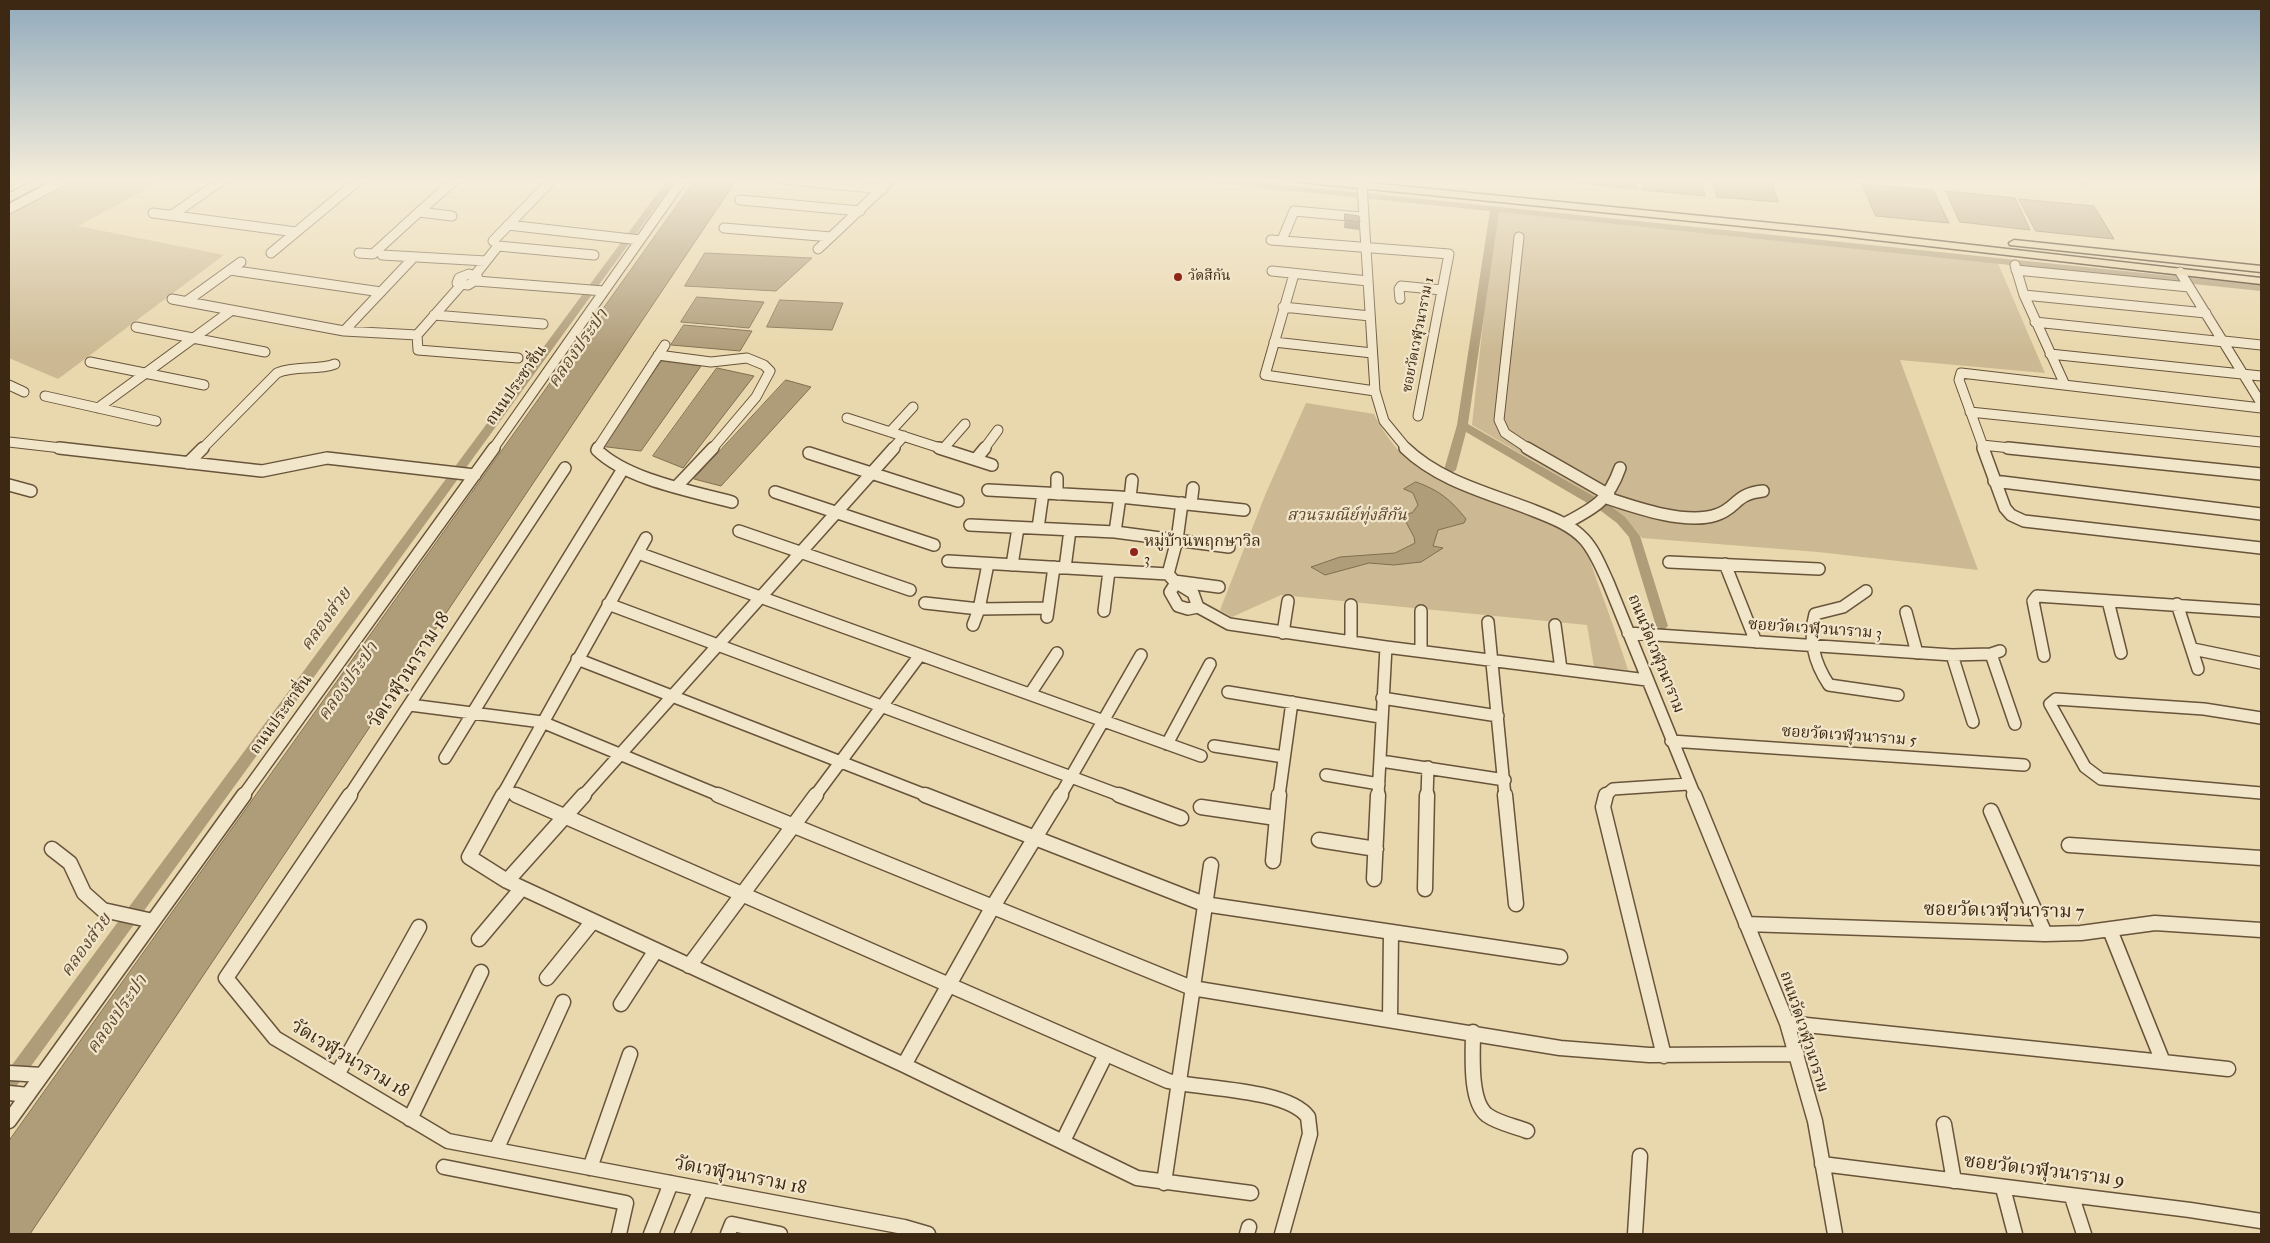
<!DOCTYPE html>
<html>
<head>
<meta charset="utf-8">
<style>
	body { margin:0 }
	#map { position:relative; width:2270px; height:1243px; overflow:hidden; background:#e9d7ad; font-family:"IM FELL Double Pica",serif }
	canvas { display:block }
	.frame { position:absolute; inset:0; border:10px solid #3d2813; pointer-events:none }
</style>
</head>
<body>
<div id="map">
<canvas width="2270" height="1243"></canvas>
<div class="frame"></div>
</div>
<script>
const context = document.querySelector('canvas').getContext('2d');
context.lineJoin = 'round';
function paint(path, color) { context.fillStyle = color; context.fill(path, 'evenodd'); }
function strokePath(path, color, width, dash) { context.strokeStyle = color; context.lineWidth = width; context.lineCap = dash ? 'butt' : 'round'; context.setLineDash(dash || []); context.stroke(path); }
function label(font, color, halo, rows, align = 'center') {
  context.font = font + ' "IM FELL Double Pica","Noto Serif Thai",serif'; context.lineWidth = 4.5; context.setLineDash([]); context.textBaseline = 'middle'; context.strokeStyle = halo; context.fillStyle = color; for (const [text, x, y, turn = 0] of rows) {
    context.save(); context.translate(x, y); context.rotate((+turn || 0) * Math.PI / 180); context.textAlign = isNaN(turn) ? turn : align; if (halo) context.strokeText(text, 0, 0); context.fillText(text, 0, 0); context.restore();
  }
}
paint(new Path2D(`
	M81,179H165L78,226L224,255L58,379L9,358V211Z
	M1495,210L1997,261L2045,373L1900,360L1978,570L1818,552L1642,538L1623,516L1595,497L1472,425Z
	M1306,403L1374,414C1416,496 1474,484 1545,520C1556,526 1570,531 1578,540C1589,552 1593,570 1598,584C1609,613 1619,642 1628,670L1594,667L1587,625L1281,595L1232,617L1220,610L1266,493Z`), '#ccb993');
const water = new Path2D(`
	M696,179H737L30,1234H9V1141Z
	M1578,179H1635L1636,189L1578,183Z
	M1643,179H1701L1705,196L1644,190Z
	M1713,179H1771L1778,202L1717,197Z
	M1862,184L1933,190L1949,223L1876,216Z
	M1946,191L2015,198L2030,230L1960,222Z
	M2019,199L2094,206L2114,239L2036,231Z
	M705,253L812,258L776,291L685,286Z
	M697,297L764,302L749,328L681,322Z
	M780,300L843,303L832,330L767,327Z
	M684,325L752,331L740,351L671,345Z
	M662,361L701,366L641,451L599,446Z
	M717,368L754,376L683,468L653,456Z
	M786,380L811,387L721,486L694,479Z
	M1416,482C1439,490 1451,500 1466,519L1464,523L1438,530L1433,546L1443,548L1421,562L1394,565L1369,563L1325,575L1311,567L1340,557L1395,553L1415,543L1414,537L1406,522L1407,517L1404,514L1412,513L1418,505L1413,493L1404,489Z`);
paint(water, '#af9c79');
strokePath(water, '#816e50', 1);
paint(new Path2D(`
	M668,179H676L15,1088L9,1090V1069Z
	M1199,179H1228L2261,285V291L1499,212L1468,424L1609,505L1625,517L1640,536L1668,626L1662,631L1656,626L1629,537L1617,523L1601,511L1466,432L1456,470L1450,474L1444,470L1457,425L1490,211L1203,182Z
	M2077,179H2085L2088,185L2081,187Z`), '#af9c79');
const minorFar2 = new Path2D(`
	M781,179L883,189
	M1362,185L1375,391L1384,421L1407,449
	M740,200L860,211
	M9,209L66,179
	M153,213L296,232
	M172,215L224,179
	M452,216L419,212L456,179
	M508,225L640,240
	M724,228L831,237L892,179
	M1519,237L1499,420L1505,433L1529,449
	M1271,240L1449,254L1418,416
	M1282,240L1294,211L1360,217
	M493,241L553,179
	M818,249L831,237
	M271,253L360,179
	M359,253L373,254L419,212
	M382,255L486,261
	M2015,265L2024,295L2065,385
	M230,270L381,292
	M2016,270L2189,287
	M1272,271L1368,281
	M2180,272L2261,403
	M469,274L477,276L478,279L468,285L457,283L459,278Z
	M1294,274L1265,375L1375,391
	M475,275L498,246L594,255
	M476,281L604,291
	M461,285L417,335L418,350L518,358
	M2024,295L2206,313
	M172,299L344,331L417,335
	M1400,299L1399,289L1401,286L1442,290
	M187,301L241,262
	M1283,307L1370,316
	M434,315L543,324
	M2035,322L2225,342
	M136,327L265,352
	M344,331L414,257
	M2224,341L2261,345
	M1274,342L1372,353
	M2050,354L2261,376
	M658,355L711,362L747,358L764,365L770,371L756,397L712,449
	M90,362L204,385
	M9,385L24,392
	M45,396L156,421
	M98,408L232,310
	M1970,412L2261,442
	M847,418L943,449
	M890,432L913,407
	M9,442L70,449
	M1982,445L2020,449
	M202,449L277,373C296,365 316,371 335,364
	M493,449L683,179
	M597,449L665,345
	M892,449L904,436
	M943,449L965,424
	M984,449L998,430
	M1984,449L1959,380L1961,373L2261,408`);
const minorFar1 = new Path2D(`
	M59,448L262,471L327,458L475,475
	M598,448L597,450C628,480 691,491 732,502
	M939,448L992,465
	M1405,448C1438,480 1485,492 1527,508C1547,516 1569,523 1584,539C1595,551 1601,567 1608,582L1695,796
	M1527,448L1609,495
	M1983,448L2005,508L2011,515L2024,521L2261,548
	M2008,448L2261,474
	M809,453L958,501
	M976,459L985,448
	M188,463L203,448
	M1057,478V494
	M1994,481L2261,514
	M9,485L31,491
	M677,486L713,448
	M988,490L1120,497L1244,510
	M775,492L934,545
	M1130,498L1132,480
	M1607,498C1637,508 1686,525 1716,515C1738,508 1734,494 1763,491
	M1191,504L1193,488
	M1564,524C1594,508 1608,502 1620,468
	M970,525L1115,532L1229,547
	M1038,528L1043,493
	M739,531L910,590
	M1115,532L1120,497
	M638,553L1201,756
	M948,561L1168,574L1176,583L1170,592L1178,606L1188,609L1198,607L1229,624L1386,647L1647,680
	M1669,562L1819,569
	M1725,564L1756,642
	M1012,565L1018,528
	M1065,568L1070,530
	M1168,574L1177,540L1182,503
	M1174,581L1219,587
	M1180,585L1193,593L1198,607
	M1866,591L1843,607L1815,614C1808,639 1815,664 1829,685L1898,695
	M2108,601L2121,653
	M925,603L979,609L1048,608
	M608,604L1122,796
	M2177,604L2198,669
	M1351,605V642
	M1104,611L1109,571
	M1421,611V651
	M1906,612L1917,653
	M1047,617L1054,567
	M1488,622L1505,796
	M973,625L979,609L988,564
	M1555,625L1561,669
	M1283,633L1288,601
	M1628,633L1952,655L1991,654L2000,651
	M2193,649L2261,663
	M1991,654L2015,724
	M1952,655L1973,722
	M2044,656L2033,601L2037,596L2261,611
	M577,659L928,796
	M1228,692L1380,717
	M1030,694L1057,653
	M1382,698L1498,716
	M410,705L542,722L721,796
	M2261,718L2204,709L2056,699L2050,704L2085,767L2101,779L2261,793
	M1671,741L2024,765
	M1167,744L1210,664
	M1214,746L1284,757
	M445,758L623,469
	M1381,761L1505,780
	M1326,775L1379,784
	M505,790L519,796
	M243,796L494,448
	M349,796L565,468
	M502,796L646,538
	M583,796L894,448
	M815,796L920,655
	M1060,796L1141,655
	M1279,796L1292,702
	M1378,796L1386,647
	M1427,796L1428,767
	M1605,796L1613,789L1688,784`);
const minor = new Path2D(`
	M350,795L226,978L275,1038L448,1141L904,1227L928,1234
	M503,795L469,857L507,881L904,1065L1137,1178L1251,1193
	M516,795L1168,1081C1202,1089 1288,1089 1308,1117L1310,1134L1282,1234
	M718,795L1192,988L1560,1048L1649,1055L1797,1054
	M925,795L1204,904L1560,957
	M1119,795L1181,818
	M1505,795L1516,904
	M1606,795L1603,807L1664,1056
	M1694,795L1787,1023L1815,1121L1835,1234
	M1201,807L1276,818
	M1991,811L2045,934
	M1319,840L1376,849
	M2069,845L2261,858
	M52,849L70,863L84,893L103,910L153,921
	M1273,861L1279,795
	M1374,879L1378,795
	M507,881L584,795
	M1425,889L1427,795
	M1746,924L2045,934L2081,933L2155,923L2261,930
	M479,939L522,888
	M689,966L816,795
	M547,978L593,921
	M621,1004L656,950
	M1390,1020L1391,932
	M1787,1023L2163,1062L2110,930
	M1473,1032C1473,1053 1469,1101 1487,1115C1498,1123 1514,1126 1527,1131
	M2163,1062L2228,1069
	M904,1065L992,908L1061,795
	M9,1073L42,1075
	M337,1075L419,927
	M9,1093L28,1095
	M410,1119L481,972
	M9,1121L244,795
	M1944,1124L1954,1181
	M1063,1141L1106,1054
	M496,1150L563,1002
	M1822,1164L2190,1210L2261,1221
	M444,1167L626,1203L619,1234
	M590,1168L630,1054
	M1164,1183L1211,865
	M2003,1188L2015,1234
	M2072,1197L2084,1234
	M651,1234L671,1183
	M682,1234L701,1189
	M728,1234L732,1224L780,1234
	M1247,1234L1249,1227
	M1635,1234L1640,1156`);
const major = new Path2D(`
	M1294,179H1330L1832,229L2261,278V284L1832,235L1299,182Z
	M2014,240L2261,266V272L2010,245L2009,243Z`);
const highway = new Path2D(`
	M9,179H22L9,187Z
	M37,179H52L9,202V193Z`);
strokePath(minorFar2, '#68543a', 11);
strokePath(minorFar1, '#68543a', 14);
strokePath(minor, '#68543a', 17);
strokePath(major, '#3d2813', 3);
strokePath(highway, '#3d2813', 2);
strokePath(minorFar2, '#f1e5ca', 9);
strokePath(minorFar1, '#f1e5ca', 11);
strokePath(minor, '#f1e5ca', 14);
paint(major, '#e9d7ad');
paint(highway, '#e9d7ad');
paint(new Path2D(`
	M1345,214L1360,222L1359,230L1344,228Z`), '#817155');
const building = new Path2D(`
	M1345,214L1359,216L1360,222L1345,220Z`);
paint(building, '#968363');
strokePath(building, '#695c45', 1);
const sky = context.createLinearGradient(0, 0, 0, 353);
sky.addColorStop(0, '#91aabc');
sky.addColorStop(0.51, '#f5edda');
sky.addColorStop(1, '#f5edda00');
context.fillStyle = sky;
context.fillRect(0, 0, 2270, 353);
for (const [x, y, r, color] of [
	[1178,277,5,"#8f2418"],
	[1134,552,5,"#8f2418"]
]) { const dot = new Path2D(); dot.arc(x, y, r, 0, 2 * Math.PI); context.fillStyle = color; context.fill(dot); strokePath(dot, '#f1e5ca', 2); }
label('14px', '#3d2813', '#f1e5ca', [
	["วัดสีกัน",1188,277]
], 'left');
label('14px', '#3d2813', '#f1e5ca', [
	["ซอยวัดเวฬุวนาราม 1",1419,335,-79]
]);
label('16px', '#3d2813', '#f1e5ca', [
	["ถนนประชาชื่น",517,386,-55],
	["ซอยวัดเวฬุวนาราม 3",1815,630,4],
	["ถนนวัดเวฬุวนาราม",1655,654,68],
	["ถนนประชาชื่น",282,715,-54],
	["ซอยวัดเวฬุวนาราม 5",1849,737,4],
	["ถนนวัดเวฬุวนาราม",1803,1032,72]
]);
label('italic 16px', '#5a452d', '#f1e5ca', [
	["สวนรมณีย์ทุ่งสีกัน",1347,517]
]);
label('16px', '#3d2813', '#f1e5ca', [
	["หมู่บ้านพฤกษาวิล",1144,543],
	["3",1144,561]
], 'left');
label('italic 18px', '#5f4b32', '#f1e5ca', [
	["คลองประปา",579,349,-55],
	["คลองส่วย",327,620,-54],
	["คลองประปา",349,682,-55],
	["คลองส่วย",87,946,-54],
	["คลองประปา",118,1015,-55]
]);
label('19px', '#3d2813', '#f1e5ca', [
	["วัดเวฬุวนาราม 18",410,671,-57],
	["ซอยวัดเวฬุวนาราม 7",2004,912,1],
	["วัดเวฬุวนาราม 18",349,1060,31],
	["ซอยวัดเวฬุวนาราม 9",2044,1172,7],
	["วัดเวฬุวนาราม 18",740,1177,11]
]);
</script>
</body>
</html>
